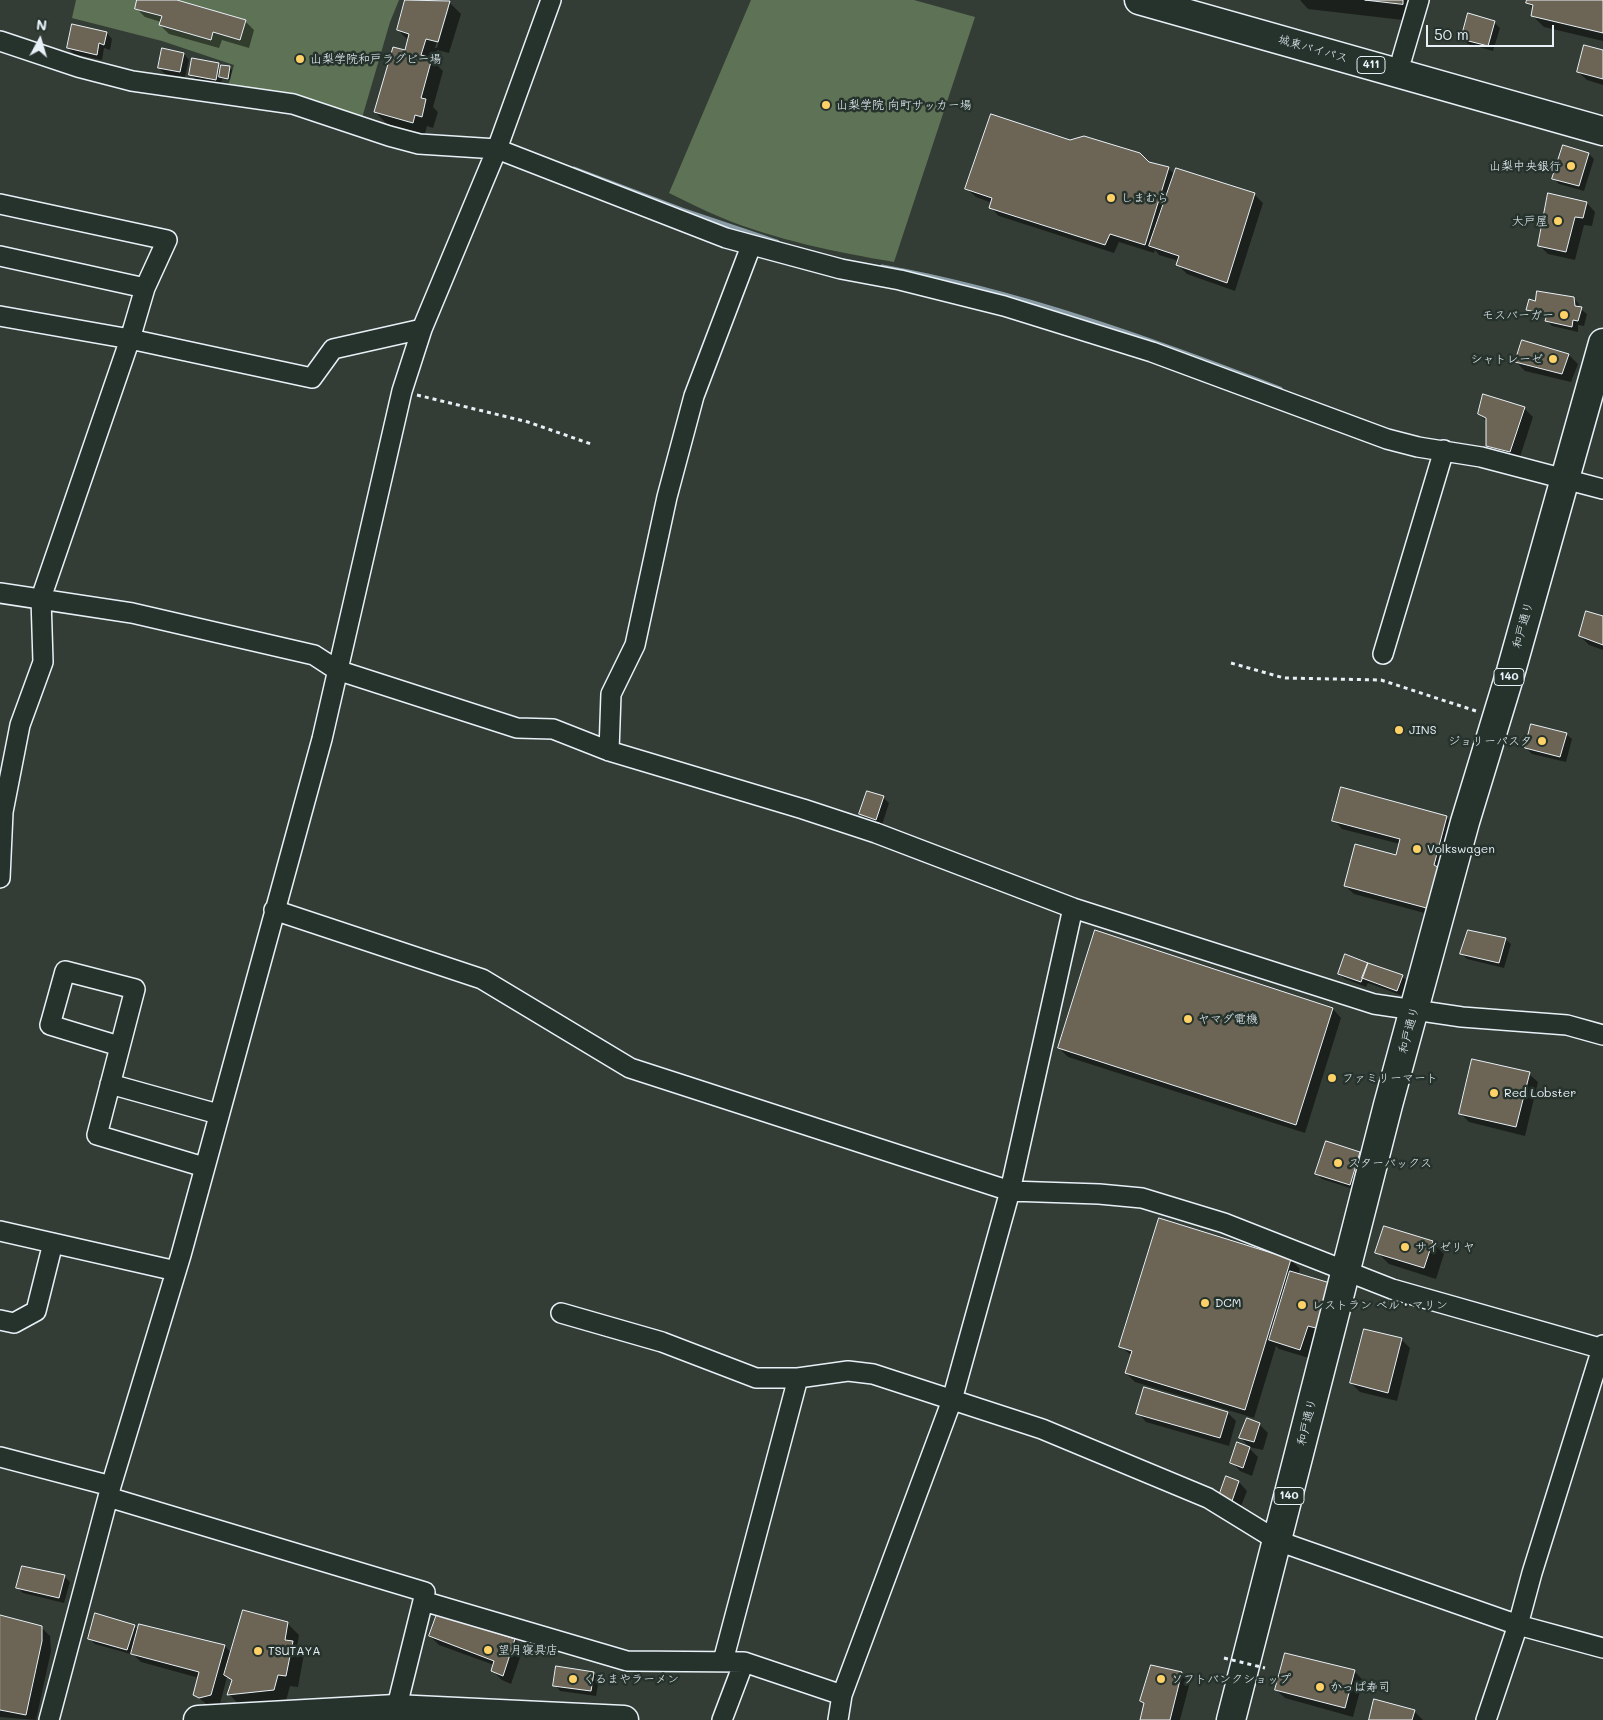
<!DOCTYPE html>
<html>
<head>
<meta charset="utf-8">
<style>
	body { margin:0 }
	#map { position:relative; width:1603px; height:1720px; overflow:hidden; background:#343d35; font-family:Mali,sans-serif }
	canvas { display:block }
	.north { position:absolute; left:15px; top:15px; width:50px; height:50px; -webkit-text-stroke:4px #26332d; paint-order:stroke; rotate:6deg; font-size:14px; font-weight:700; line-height:20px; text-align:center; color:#e8f1f8 }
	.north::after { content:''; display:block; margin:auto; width:18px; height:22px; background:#e8f1f8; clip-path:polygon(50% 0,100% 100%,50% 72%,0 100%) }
	.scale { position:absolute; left:1426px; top:25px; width:128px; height:22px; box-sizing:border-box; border:2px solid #e8f1f8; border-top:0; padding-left:6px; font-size:15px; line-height:18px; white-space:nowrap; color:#e8f1f8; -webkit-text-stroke:4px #26332d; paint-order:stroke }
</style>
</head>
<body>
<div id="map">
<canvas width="1603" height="1720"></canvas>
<div class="north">N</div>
<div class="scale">50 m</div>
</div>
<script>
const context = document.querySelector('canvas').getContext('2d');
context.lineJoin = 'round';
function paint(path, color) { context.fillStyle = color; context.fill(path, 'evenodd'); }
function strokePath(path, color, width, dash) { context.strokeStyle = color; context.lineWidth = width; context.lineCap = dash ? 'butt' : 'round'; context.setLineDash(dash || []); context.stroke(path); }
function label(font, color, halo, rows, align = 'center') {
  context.font = font + ' Mali,"Klee One",sans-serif'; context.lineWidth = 5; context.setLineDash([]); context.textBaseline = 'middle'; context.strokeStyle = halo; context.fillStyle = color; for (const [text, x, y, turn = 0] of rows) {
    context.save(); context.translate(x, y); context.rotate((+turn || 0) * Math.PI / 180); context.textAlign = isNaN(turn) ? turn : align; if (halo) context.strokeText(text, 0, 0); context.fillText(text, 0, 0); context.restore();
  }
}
paint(new Path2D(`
	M76,0H399L390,22L362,118C318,104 275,89 228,86L234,65L162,41L72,18Z
	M751,0H914L975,17L894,262C836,252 775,240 720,217C703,210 686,201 669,193Z`), '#5e7356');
paint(new Path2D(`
	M139,0H172L245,21L254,30L249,48L222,40L219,48L169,34L160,25L161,22L145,17L136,8Z
	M407,0H443L449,2L461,14L449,53L437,50L434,62L443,71L433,107L438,112L433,128L427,126L425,134L387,124L375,112L405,52L409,41L398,30ZM446,8H449L437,48H435Z
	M1300,0H1423L1420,22L1308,9Z
	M1528,0H1603V41L1544,27L1532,15L1533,9L1528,3Z
	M1494,22L1500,28L1493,51L1468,44L1462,38Z
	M107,33L112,39L110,50L104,48L102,60L74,54L68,48Z
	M1603,52V85L1587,80L1578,72Z
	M184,54L189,60L185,77L165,74L159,68Z
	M218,64L221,68H229L232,70L230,80L222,79L221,85L196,80L190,74Z
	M1070,141L1168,168L1175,175L1254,194L1263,203L1235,291L1187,274L1178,265L1179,261L1159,255L1155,250L1154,253L1119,242L1114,253L999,216L990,207L992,203L976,197L967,189Z
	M1589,154L1594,159L1584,191L1559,184L1553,178Z
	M1587,203L1595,212L1592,226L1584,225L1575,260L1548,254L1539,245Z
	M1573,298L1579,304L1578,307L1587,314L1584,326L1578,325V332L1552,326L1547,321V318L1533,315L1527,310L1535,302Z
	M1523,342L1569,355L1578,364L1571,382L1525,371L1516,362Z
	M1524,408L1533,417L1519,460L1496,455L1487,446V422L1479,414Z
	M1603,617V650L1589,645L1580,636Z
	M1566,734L1572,739L1566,762L1532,754L1526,748Z
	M883,797L889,803L882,825L866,820L861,814Z
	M1446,817L1455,825L1443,918L1354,894L1345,886L1397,856L1400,844L1342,829L1334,820Z
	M1505,939L1511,944L1504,968L1467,959L1462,954Z
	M1339,974L1402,976L1408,982L1403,996L1368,983L1366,987L1345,979Z
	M1333,1009L1341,1018L1305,1133L1068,1057L1059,1048Z
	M1529,1074L1538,1082L1525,1136L1469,1122L1460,1113Z
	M1360,1153L1365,1159L1356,1190L1322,1179L1317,1174Z
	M1160,1220L1291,1260L1300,1269L1298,1275L1329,1284L1309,1358L1279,1349L1276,1346L1254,1418L1135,1382L1126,1373L1132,1356L1121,1347Z
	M1432,1242L1444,1254L1436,1279L1389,1264L1377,1252Z
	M1401,1339L1410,1348L1397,1401L1360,1392L1351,1383Z
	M1138,1413H1228L1236,1421L1229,1446L1146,1422Z
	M1259,1424L1268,1433L1263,1450L1249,1447L1241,1438Z
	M1249,1448L1258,1457L1252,1476L1240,1471L1232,1462Z
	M1227,1478L1239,1482L1247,1491L1240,1509L1220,1496Z
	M65,1577L70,1582L64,1603L23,1593L18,1588Z
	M438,1616L515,1640L523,1649L511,1684L502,1680L493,1671L494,1665L439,1645L430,1636Z
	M0,1617L41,1627L50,1636L51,1651L36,1720L0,1717Z
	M287,1623L299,1635L297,1647L304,1654L298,1687L290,1686L286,1701L240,1706L229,1694L233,1682L227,1677L220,1704L209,1706L195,1695L199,1678L141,1662L134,1655L95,1644L89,1638L134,1626L139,1630L140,1625L225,1646L232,1654Z
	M1354,1671L1363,1680L1353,1717L1285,1698L1276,1690Z
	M593,1673L599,1679L596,1696L560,1691L555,1685Z
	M1181,1673L1190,1682L1180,1720H1142L1145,1704L1142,1701Z
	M1414,1711L1423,1720H1370Z`), '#0007');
strokePath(new Path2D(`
	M574,169L682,210L777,242
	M882,267C1017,291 1153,340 1280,389`), '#899ca5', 5);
const building = new Path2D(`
	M137,0H177L246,20L240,40L213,32L211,40L159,25L162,16L135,9Z
	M405,0L450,1L438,42L426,39L421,55L432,58L421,98L426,99L422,117L415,115L413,123L374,112L393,47L405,50L409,34L397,30Z
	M1365,0H1403V4Z
	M1527,0H1603V33L1531,16L1533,5L1526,3Z
	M1468,13L1495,21L1488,46L1461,39Z
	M72,24L107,32L104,45L99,43L97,55L67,48Z
	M1584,45L1603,50V79L1577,72Z
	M162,48L184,53L180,72L158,68Z
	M192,58L219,63L216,80L189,75Z
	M221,65L230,66L228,79L219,77Z
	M991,114L1070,140L1084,136L1140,153L1149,162L1169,167L1145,245L1110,234L1105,245L989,208L992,198L965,189Z
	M1563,145L1589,153L1579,186L1552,179Z
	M1176,168L1255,193L1227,283L1176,265L1179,256L1149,246Z
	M1548,193L1587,202L1583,218L1575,217L1566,252L1538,246Z
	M1537,291L1574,297L1575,306L1582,307L1578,321L1573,320L1572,327L1545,321L1547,314L1526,310L1529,299L1535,301Z
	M1522,340L1569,354L1562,374L1515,362Z
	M1483,394L1525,407L1510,452L1486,446V418L1478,414Z
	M1586,611L1603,616V645L1579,636Z
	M1531,724L1567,733L1560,757L1525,748Z
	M1341,787L1447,816L1434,865L1445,871L1434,910L1344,886L1355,844L1396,855L1400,839L1332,821Z
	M867,791L884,796L876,820L859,814Z
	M1095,930L1333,1008L1296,1125L1058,1048Z
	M1468,930L1506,938L1499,963L1460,954Z
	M1345,954L1368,963L1361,982L1338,974Z
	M1368,963L1403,975L1397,991L1362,978Z
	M1472,1059L1530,1072L1516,1127L1459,1114Z
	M1326,1141L1360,1152L1350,1185L1315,1174Z
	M1159,1218L1291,1259L1245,1410L1125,1373L1132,1351L1119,1347Z
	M1384,1226L1433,1241L1424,1268L1375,1253Z
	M1290,1271L1330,1283L1316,1328L1308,1326L1300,1350L1269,1340Z
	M1364,1329L1402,1338L1388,1393L1350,1383Z
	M1144,1387L1228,1412L1220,1438L1136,1414Z
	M1247,1418L1260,1423L1254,1442L1239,1438Z
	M1237,1442L1250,1447L1243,1468L1230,1463Z
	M1226,1476L1239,1481L1232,1501L1219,1496Z
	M22,1566L65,1575L59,1598L16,1588Z
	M243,1610L288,1622L285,1640L293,1641L286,1676L278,1675L274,1690L227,1695L232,1680L224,1675Z
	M95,1613L135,1625L127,1650L88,1639Z
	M437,1614L515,1639L503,1676L491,1671L494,1661L429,1636Z
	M0,1615L42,1626V1641L26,1715L0,1710Z
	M139,1624L225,1645L211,1695L199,1698L193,1695L199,1672L131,1654Z
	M1285,1653L1355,1670L1345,1708L1275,1690Z
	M1151,1665L1182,1672L1170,1720H1140L1144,1703L1140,1701Z
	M556,1666L594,1672L591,1691L553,1686Z
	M1374,1699L1415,1710L1412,1720H1369Z`);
paint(building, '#6c6555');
strokePath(building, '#e8f1f8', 1);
const minor = new Path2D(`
	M0,41L78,67L132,81L293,104L389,136L419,144L497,149L726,238L841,269L900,280L1004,306L1152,352L1387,439L1418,447L1481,457L1603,489
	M1402,58L1419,0
	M0,204L167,240L145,288
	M0,256L145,288L130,339L41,598L43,662L20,725L3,812L0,878
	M0,316L130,339L312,378L333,349L422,329
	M0,593L132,613L314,655L337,670L517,728L553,729L609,751L803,809L876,833L1073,908L1374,1004L1462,1017L1567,1025L1603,1035
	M1383,654L1444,450
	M609,751L611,694L635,645L667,497L694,396L751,246
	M274,910L482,979L630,1068L1010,1191L1099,1194L1142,1198L1224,1223L1392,1289L1603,1349
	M119,1046L50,1025L65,971L135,989L97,1135L204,1167
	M110,1084L218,1114
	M0,1231L176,1271
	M561,1313L662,1342L756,1378H798L848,1371L873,1374L1042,1429L1208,1498L1278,1541L1518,1625L1603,1648
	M0,1320L14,1323L36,1311L53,1243
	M0,1457L111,1486
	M108,1497L425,1592L423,1601
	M723,1661L798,1378
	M842,1695L952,1400L1010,1191L1073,908
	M396,1710L423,1601L627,1661L744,1662L842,1695L838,1720
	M49,1720L111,1486L181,1255L322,739L402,391L422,329L497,149L551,0
	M722,1720L744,1662
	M1486,1720L1518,1625L1532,1573L1603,1345`);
const highway = new Path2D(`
	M1139,0L1603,131
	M198,1720L395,1709L624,1720
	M1231,1720L1388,1105L1465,822L1511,671L1603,343`);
strokePath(minor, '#e8f1f8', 22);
strokePath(highway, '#e8f1f8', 31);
strokePath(new Path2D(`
	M417,395L528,422L591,444
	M1231,663L1284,678L1381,680L1476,711`), '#e8f1f8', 3, [4, 4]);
strokePath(minor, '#26332d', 19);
strokePath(highway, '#26332d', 28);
strokePath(new Path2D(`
	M1224,1658L1265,1668`), '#e8f1f8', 3, [4, 4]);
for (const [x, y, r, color] of [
	[300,59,5,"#ffd166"],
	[826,105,5,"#ffd166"],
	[1571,166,5,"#ffd166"],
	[1111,198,5,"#ffd166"],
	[1558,221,5,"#ffd166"],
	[1564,315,5,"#ffd166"],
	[1553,359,5,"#ffd166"],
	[1399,730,5,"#ffd166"],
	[1542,741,5,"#ffd166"],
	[1417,849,5,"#ffd166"],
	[1188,1019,5,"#ffd166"],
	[1332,1078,5,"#ffd166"],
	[1494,1093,5,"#ffd166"],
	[1338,1163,5,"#ffd166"],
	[1405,1247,5,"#ffd166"],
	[1205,1303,5,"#ffd166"],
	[1302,1305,5,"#ffd166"],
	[488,1650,5,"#ffd166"],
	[258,1651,5,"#ffd166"],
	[573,1679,5,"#ffd166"],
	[1161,1679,5,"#ffd166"],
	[1320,1687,5,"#ffd166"]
]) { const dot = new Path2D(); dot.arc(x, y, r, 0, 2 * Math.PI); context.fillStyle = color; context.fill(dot); strokePath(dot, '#26332d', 2); }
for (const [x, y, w] of [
	[1371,65,28],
	[1509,677,30],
	[1289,1496,30]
]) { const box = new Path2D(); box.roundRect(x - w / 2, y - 8.5, w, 17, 4); context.fillStyle = '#26332d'; context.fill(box); strokePath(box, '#e8f1f8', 1); }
label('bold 11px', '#e8f1f8', null, [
	["411",1371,65],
	["140",1509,677],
	["140",1289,1496]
]);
label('12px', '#e8f1f8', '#26332d', [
	["城東バイパス",1313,49,16],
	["和戸通り",1523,625,-74],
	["和戸通り",1409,1030,-75],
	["和戸通り",1307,1422,-76]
]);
label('12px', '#e8f1f8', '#26332d', [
	["山梨学院和戸ラグビー場",310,59],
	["山梨学院 向町サッカー場",836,105],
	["山梨中央銀行",1561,166,"right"],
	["しまむら",1121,198],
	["大戸屋",1548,221,"right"],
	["モスバーガー",1554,315,"right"],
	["シャトレーゼ",1543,359,"right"],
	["JINS",1409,730],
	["ジョリーパスタ",1532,741,"right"],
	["Volkswagen",1427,849],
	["ヤマダ電機",1198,1019],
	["ファミリーマート",1342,1078],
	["Red Lobster",1504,1093],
	["スターバックス",1348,1163],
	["サイゼリヤ",1415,1247],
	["DCM",1215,1303],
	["レストラン ベル・マリン",1312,1305],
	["望月寝具店",498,1650],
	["TSUTAYA",268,1651],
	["くるまやラーメン",583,1679],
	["ソフトバンクショップ",1171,1679],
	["かっぱ寿司",1330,1687]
], 'left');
</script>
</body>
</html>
